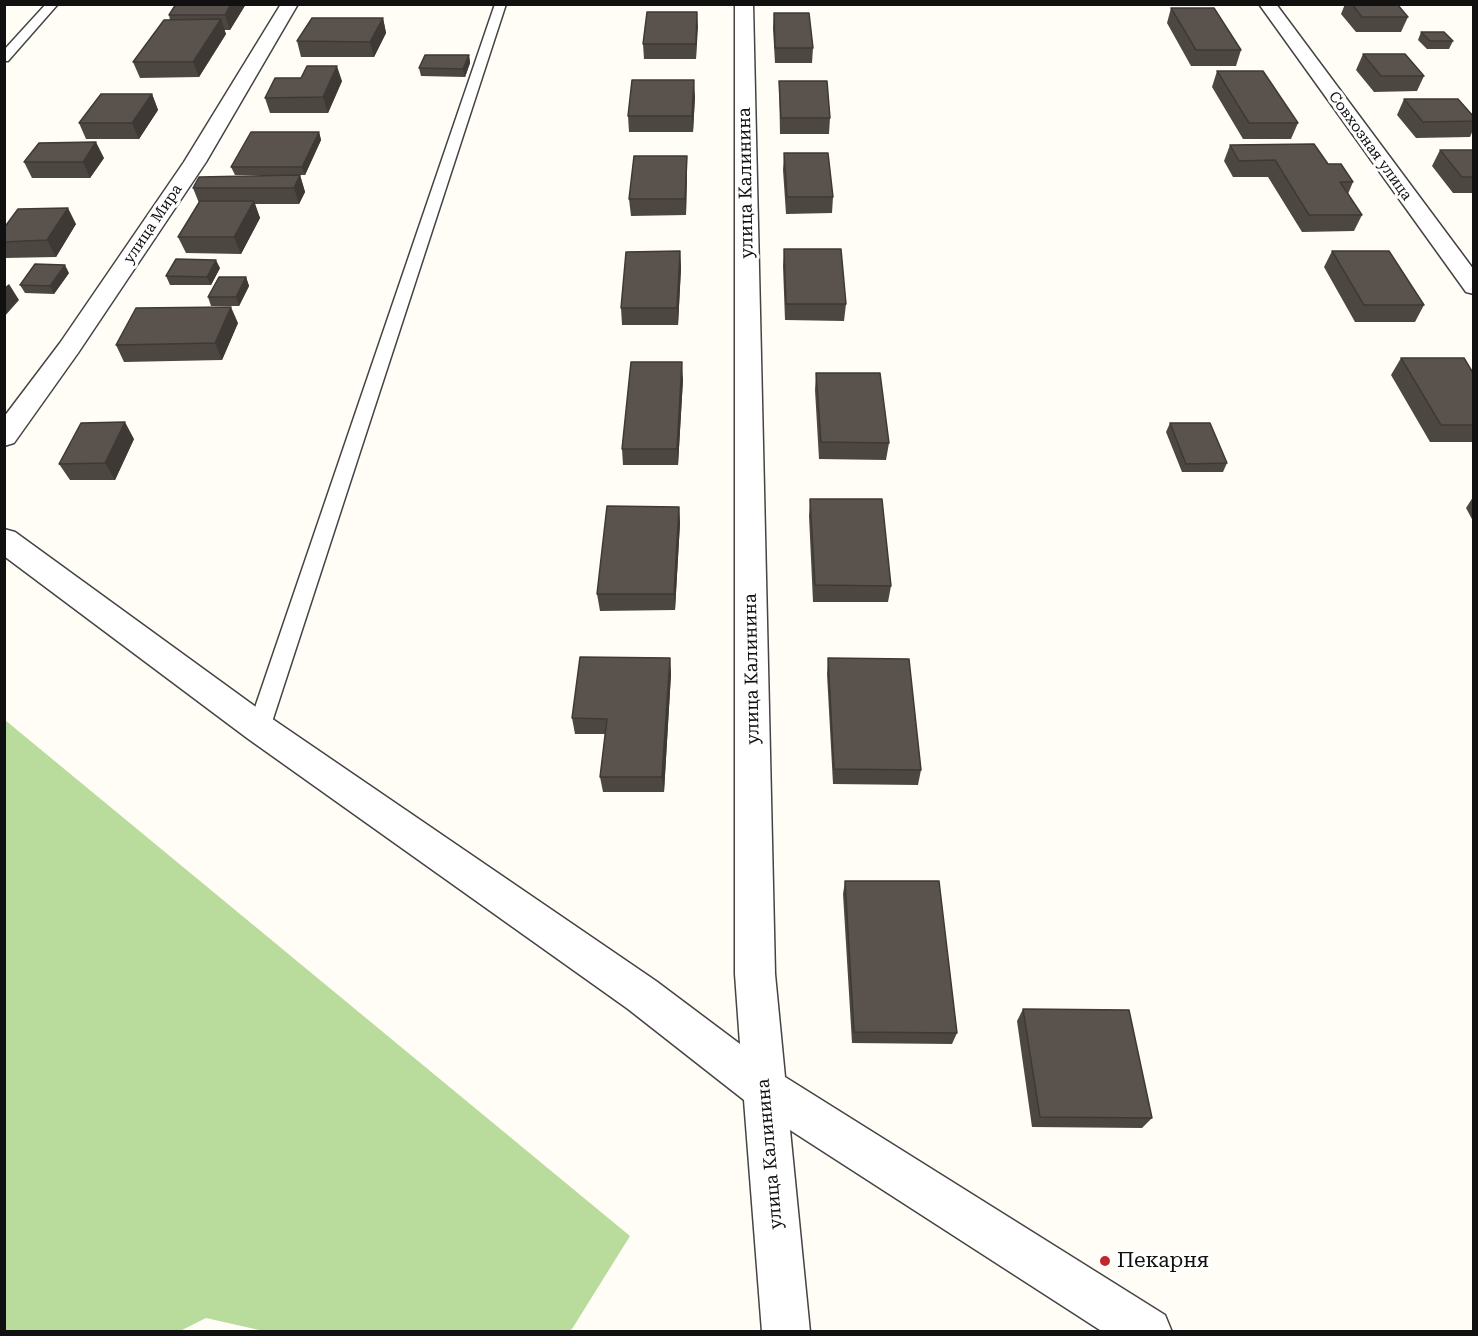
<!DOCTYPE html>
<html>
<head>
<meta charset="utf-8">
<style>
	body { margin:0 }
	#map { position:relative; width:1478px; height:1336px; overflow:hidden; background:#fffdf5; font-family:"Roboto Serif",serif }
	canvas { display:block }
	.frame { position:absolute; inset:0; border:6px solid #111; pointer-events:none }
</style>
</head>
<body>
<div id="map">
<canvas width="1478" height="1336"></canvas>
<div class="frame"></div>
</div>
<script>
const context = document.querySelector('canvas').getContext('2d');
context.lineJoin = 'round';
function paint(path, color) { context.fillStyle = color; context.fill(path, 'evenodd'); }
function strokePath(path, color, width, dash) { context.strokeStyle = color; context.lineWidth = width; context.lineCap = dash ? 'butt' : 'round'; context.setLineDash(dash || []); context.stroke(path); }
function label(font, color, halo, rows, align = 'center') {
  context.font = font + ' "Roboto Serif",serif'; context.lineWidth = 6; context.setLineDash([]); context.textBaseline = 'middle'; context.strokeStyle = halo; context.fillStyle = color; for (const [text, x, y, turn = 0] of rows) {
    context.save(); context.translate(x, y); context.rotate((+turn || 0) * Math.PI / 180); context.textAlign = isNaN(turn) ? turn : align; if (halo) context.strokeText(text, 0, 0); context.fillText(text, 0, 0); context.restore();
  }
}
paint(new Path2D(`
	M5,720L630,1236L572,1329L567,1332H268L206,1318L180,1331H5Z`), '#b9dc9c');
const lane = new Path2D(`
	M46,4H58L8,61H4V50Z
	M495,4H506L270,728L267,734L259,737L251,734L248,728Z`);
const street = new Path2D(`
	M281,4H298L206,162L78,353L14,443L4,446V417L60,343L184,162Z
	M735,4H753L775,974L785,1077L1165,1315L1172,1332H1103L790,1130L810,1332H762L744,1100L628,1009L247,738L4,556V529L15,532L271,718L656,981L740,1044L735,974Z
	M1259,4H1276L1474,270V294L1466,292Z`);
strokePath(lane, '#444', 3);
strokePath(street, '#444', 3);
paint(lane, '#fff');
paint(street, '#fff');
paint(new Path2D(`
	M246,4L230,30H224L226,34L199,77L140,78L133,62L170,20L169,15Z
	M321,4H346L345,6H321Z
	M1345,4H1397L1408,17L1401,32H1356L1341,14Z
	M1171,8L1241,50L1236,66H1191L1167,23Z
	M697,12L696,59H644L643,44Z
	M774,13L813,48L812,63H775L773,28Z
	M383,18L386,33L374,57H301L297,41Z
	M1421,32L1453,41L1449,49H1427L1418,40Z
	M1363,54L1424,76L1417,91L1374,92L1356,70Z
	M469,55L470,63L465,77L421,76L419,68Z
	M1217,71L1298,123L1291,139H1243L1212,87Z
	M342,81L328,113H270L265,98Z
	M779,81L830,118L829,134H780Z
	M152,94L158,110L139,139H86L79,123Z
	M695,96L693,132H629L628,116Z
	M1404,99L1473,116V130L1470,137L1416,138L1397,115Z
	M319,132L321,140L305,175H235L231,167Z
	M1230,145L1328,164L1353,182L1348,194L1362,215L1354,231L1302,232L1268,177H1233L1224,161Z
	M1440,150H1473V193H1453L1432,166Z
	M784,153L833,197L832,213L786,214L783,170Z
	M687,156V172L686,215L631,216L629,199Z
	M104,158L90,178H32L24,162Z
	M300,175L305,192L299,204H255L260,218L241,254L186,253L178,237L199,203L193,188Z
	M76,224L56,257L5,258L4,228Z
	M784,249L846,304L844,321L785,320L783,266Z
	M680,251L681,268L678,325H622L621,308Z
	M1332,251L1424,305L1415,322H1355L1324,267Z
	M220,268L211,285H170L166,276Z
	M69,273L54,294L25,293L20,285Z
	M246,277L249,286L239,306H211L208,297Z
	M238,323L222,360L124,362L116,345Z
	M1401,358L1473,373V442H1430L1391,375Z
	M816,373L889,443L886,460L819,459L815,390Z
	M683,379L678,465H623L622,449Z
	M1170,423L1227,463L1223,472H1182L1166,432Z
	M134,439L115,480H70L59,464Z
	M1473,497V521L1466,508Z
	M810,499L891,586L888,602H813L809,516Z
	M679,507L680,523L675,610L600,611L597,594Z
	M670,658L671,674L664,792H603L600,777L605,734H575L572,718Z
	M828,658L921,770L918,785L833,784L827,674Z
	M845,881L957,1033L952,1044L852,1043L843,894Z
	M1023,1009L1152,1118L1142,1128L1032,1127L1017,1021Z`), '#4d4742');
paint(new Path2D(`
	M231,4H246L230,30L225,15Z
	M697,12L698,27L696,59V44Z
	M383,18L386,33L374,57L370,42Z
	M221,19L226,34L199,77L193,62Z
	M469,55L470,63L465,77L463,69Z
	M337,66L342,81L328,113L323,97Z
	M694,80L695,96L693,132L692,116Z
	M152,94L158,110L139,139L132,123Z
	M319,132L321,140L305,175L302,167Z
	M96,142L104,158L90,178L83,162Z
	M687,156V172L686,215L685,199Z
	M300,175L305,192L299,204L294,188Z
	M254,201L260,218L241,254L234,237Z
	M68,208L76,224L56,257L47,240Z
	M680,251L681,268L678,325L677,308Z
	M216,260L220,268L211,285L207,277Z
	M65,265L69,273L54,294L50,286Z
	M246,277L249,286L239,306L236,297Z
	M9,284L19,300L4,317V288Z
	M231,307L238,323L222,360L215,343Z
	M682,362L683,379L678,465L677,449Z
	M125,422L134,439L115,480L105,463Z
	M679,507L680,523L675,610L674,594Z
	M670,658L671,674L664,792L662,777Z`), '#3f3936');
const building = new Path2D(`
	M176,4H231L225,15H169Z
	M1352,4H1397L1408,17H1362Z
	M1171,8H1214L1241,50H1196Z
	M647,12H697L696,44H643Z
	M774,13H809L813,48H775Z
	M312,18H383L370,42L297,41Z
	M221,19L193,62H133L164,20Z
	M1421,32H1444L1453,41H1430Z
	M1363,54H1405L1424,76H1381Z
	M425,55H469L463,69L419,68Z
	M307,66H337L323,97L265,98L275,78H301Z
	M1217,71H1263L1298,123H1249Z
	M632,80H694L692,116H628Z
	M779,81H827L830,118H781Z
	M101,94H152L132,123H79Z
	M1404,99H1458L1473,116V121L1423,122Z
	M251,132H319L302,167H231Z
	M96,142L83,162H24L39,143Z
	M1314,144L1328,164H1341L1353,182H1340L1362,215H1309L1275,160L1239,161L1230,145Z
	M1440,150H1473V177H1462Z
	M784,153H828L833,197H787Z
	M634,156H687L685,199H629Z
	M300,175L294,188H193L199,177Z
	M200,201H254L234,237H178Z
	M68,208L47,240L4,242V228L18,209Z
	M784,249H841L846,304H786Z
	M680,251L677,308H621L626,252Z
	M1332,251H1389L1424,305H1364Z
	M176,259L216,260L207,277L166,276Z
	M35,264L65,265L50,286L20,285Z
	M219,277H246L236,297H208Z
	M231,307L215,343L116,345L136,308Z
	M1401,358H1464L1473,373V425H1441Z
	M631,362H682L677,449H622Z
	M816,373H880L889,443L821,442Z
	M125,422L105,463L59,464L81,423Z
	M1170,423H1210L1227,463L1186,464Z
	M810,499H882L891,586L815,585Z
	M607,506L679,507L674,594H597Z
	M580,657L670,658L662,777H600L607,719L572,718Z
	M828,658L909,659L921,770L834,769Z
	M845,881H939L957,1033L854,1032Z
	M1023,1009L1129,1010L1152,1118L1040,1117Z`);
paint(building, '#5a524d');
strokePath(building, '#3f3936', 1.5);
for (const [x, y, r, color] of [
	[1105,1261,6,"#c4262e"]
]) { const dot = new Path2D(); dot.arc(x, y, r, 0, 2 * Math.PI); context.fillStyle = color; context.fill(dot); strokePath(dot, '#fff', 2); }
label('15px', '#111', '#fff', [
	["Совхозная улица",1370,146,54],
	["улица Мира",153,224,-56]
]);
label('18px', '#111', '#fff', [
	["улица Калинина",746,183,-91],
	["улица Калинина",752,669,-91],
	["улица Калинина",770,1154,-95]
]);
label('21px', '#111', '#fff', [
	["Пекарня",1117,1261]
], 'left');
</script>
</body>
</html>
